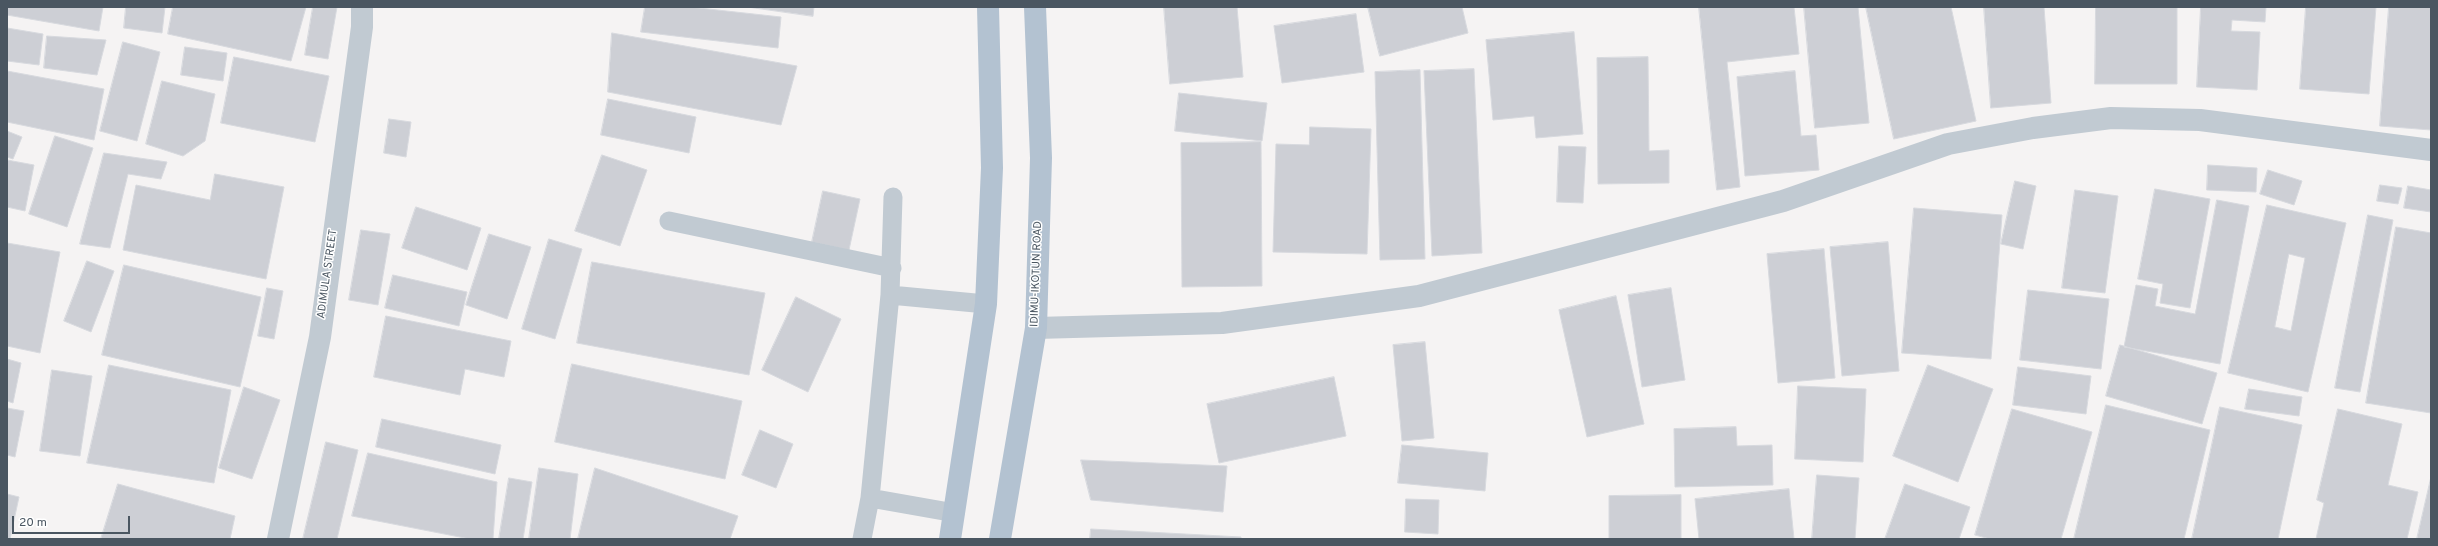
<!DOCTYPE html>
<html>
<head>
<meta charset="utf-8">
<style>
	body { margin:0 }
	#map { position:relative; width:2438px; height:546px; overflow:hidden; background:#f5f3f3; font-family:Overpass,sans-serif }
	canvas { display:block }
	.frame { position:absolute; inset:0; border:8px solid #4a5661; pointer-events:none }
	.scale { position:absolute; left:12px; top:516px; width:118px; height:18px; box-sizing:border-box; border:2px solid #4a5661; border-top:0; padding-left:5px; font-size:12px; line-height:14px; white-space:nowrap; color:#4a5661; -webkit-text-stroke:3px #fff; paint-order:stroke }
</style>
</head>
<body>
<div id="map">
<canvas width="2438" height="546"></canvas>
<div class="frame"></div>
<div class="scale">20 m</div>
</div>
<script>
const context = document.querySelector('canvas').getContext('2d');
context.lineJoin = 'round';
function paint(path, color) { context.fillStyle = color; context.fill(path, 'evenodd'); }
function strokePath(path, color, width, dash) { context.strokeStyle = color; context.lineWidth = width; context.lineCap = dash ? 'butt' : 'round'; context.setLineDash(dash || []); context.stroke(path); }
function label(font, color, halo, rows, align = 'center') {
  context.font = font + ' Overpass,sans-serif'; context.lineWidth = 3; context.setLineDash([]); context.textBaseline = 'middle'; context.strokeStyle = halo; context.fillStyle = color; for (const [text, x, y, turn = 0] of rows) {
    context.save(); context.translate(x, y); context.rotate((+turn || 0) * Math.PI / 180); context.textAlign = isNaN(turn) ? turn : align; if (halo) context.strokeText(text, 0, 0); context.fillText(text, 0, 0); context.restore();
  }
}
const building = new Path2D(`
	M7,7H103L99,31L7,15Z
	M126,7H165L162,33L124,28Z
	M173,7H306L291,61L168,34Z
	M313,7H337L328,59L305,55Z
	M645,7H690L781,17L778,48L641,32Z
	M748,7H814L813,16Z
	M1164,7H1237L1243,77L1170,84Z
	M1368,7H1462L1468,33L1380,56Z
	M1699,7H1794L1799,54L1727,62L1740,187L1717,190Z
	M1804,7H1858L1869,123L1815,128Z
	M1866,7H1951L1976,121L1894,139Z
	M1984,7H2044L2051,103L1991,108Z
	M2096,7H2177V84H2095Z
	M2201,7H2266L2265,22L2232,20L2231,31L2260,32L2257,90L2197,87Z
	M2306,7H2376L2369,94L2300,89Z
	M2389,7H2431V130L2380,126Z
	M1356,14L1364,72L1282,83L1274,26Z
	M7,28L43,34L39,65L7,61Z
	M1574,32L1583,134L1536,138L1534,116L1493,120L1486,40Z
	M612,33L797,66L781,125L608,92Z
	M47,36L106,40L97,75L44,68Z
	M123,42L160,52L137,141L100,131Z
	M185,47L227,53L223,81L181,75Z
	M234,57L329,76L315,142L221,123Z
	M1648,57L1649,151L1669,150V183L1598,184L1597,58Z
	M1474,69L1482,253L1432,256L1424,71Z
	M1420,70L1425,259L1380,260L1375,72Z
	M7,71L104,89L94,140L7,122Z
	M1795,71L1801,136L1816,135L1819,170L1745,176L1737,77Z
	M162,81L215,94L205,141L183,156L146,144Z
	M1179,93L1267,103L1262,141L1175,131Z
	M608,99L696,117L689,153L601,135Z
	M389,119L411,122L406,157L384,153Z
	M1310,127L1371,129L1367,254L1273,252L1276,144L1309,145Z
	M7,131L22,137L13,159L7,157Z
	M55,136L93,148L67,227L29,214Z
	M1261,142L1262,286L1182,287L1181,143Z
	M1559,146L1586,147L1583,203L1557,202Z
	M104,153L167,162L161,179L128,174L110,248L80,244Z
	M602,155L647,170L620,246L575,231Z
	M7,160L34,165L25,211L7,207Z
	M2208,165L2257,168L2256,192L2207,190Z
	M2268,170L2302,181L2294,205L2260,194Z
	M215,174L284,187L266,279L123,250L136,185L210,200Z
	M2015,181L2036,186L2023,249L2001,244Z
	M2380,185L2402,188L2398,204L2377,201Z
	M2408,186L2431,190V212L2404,208Z
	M2155,189L2210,199L2190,308L2160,303L2163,284L2138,279Z
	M2075,190L2118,196L2105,293L2062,288Z
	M823,191L860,199L849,250L812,242Z
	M2217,200L2249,206L2220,364L2124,347L2136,285L2158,289L2155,306L2195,314Z
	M2267,205L2346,223L2308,392L2228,373ZM2289,254L2305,258L2291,331L2275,327Z
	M416,207L481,228L467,270L402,248Z
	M1914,208L2002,215L1991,359L1902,353Z
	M2368,215L2393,220L2360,392L2335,388Z
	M2396,227L2431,233V413L2366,403Z
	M361,230L390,234L378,305L349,300Z
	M489,234L531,247L507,319L466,305Z
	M549,239L582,249L555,339L522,329Z
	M1888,242L1899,371L1842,376L1830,247Z
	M7,243L60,252L40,353L7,346Z
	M1824,249L1835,378L1778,383L1767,254Z
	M87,261L114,271L91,332L64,321Z
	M592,262L765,293L749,375L577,343Z
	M124,265L261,297L240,387L102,355Z
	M393,275L467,292L459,326L385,308Z
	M267,288L283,291L274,339L258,336Z
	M1671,288L1685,380L1642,387L1628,295Z
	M2028,290L2109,299L2101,369L2020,360Z
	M1616,296L1644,424L1587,437L1559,310Z
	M796,297L841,319L808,392L762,370Z
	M386,316L511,341L504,377L465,369L460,395L374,377Z
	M1425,342L1434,438L1402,441L1393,345Z
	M2120,345L2217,373L2202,424L2106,396Z
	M7,359L21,363L13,403L7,401Z
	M572,364L742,401L725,479L555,442Z
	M109,365L231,390L214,483L87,463Z
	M1928,365L1993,389L1958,482L1893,456Z
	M2018,367L2091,376L2086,414L2013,405Z
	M52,370L92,376L80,456L40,451Z
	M1334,377L1346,436L1219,463L1207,404Z
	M1798,386L1866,389L1863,462L1795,459Z
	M244,387L280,400L252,479L219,468Z
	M2249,389L2302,397L2299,416L2245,409Z
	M2106,405L2210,430L2184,539H2074Z
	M2220,407L2302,425L2278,539H2192Z
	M7,408L24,411L15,457L7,455Z
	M2012,409L2092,432L2061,539H1990L1975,535Z
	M2338,409L2402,424L2388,485L2418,492L2407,539H2316L2324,503L2317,500Z
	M382,419L501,445L495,474L376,447Z
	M1736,427L1737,446L1772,445L1773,485L1675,487L1674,429Z
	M760,430L793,444L776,488L742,475Z
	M326,442L358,450L337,539H303Z
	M1402,445L1488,453L1485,491L1398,483Z
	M368,453L497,482L493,539H470L352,516Z
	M1081,460L1227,466L1223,512L1091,500Z
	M539,468L578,474L570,539H529Z
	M595,468L738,516L730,539H578Z
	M1817,475L1859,478L1855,539H1812Z
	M2431,477V539H2417Z
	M509,478L532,482L523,539H499Z
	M118,484L235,516L230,539H101Z
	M1905,484L1970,507L1959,539H1885Z
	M1789,489L1794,539H1699L1695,499Z
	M7,494L19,497L10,539H7Z
	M1681,495V539H1609V496Z
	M1406,499L1439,500L1438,534L1405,532Z
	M1091,529L1241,537V539H1090Z`);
paint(building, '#cdcfd5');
strokePath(building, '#d7d9de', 1);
strokePath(new Path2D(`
	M669,221L892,268
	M890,295L986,304
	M870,498L955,513
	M862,539L870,498L890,295L893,197`), '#c1cad2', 19);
strokePath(new Path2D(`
	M1036,328L1222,323L1419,296L1783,201L1948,144L2033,128L2111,118L2200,120L2431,150
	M278,539L320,337L362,27V7`), '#c1cad2', 22);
strokePath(new Path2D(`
	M950,539L986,304L992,168L988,7
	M1000,539L1036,328L1041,158L1035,7`), '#b3c2d1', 22);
label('11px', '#4a5661', '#fff', [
	["ADIMULA STREET",328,274,-82],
	["IDIMU-IKOTUN ROAD",1037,274,-88]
]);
</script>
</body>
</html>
